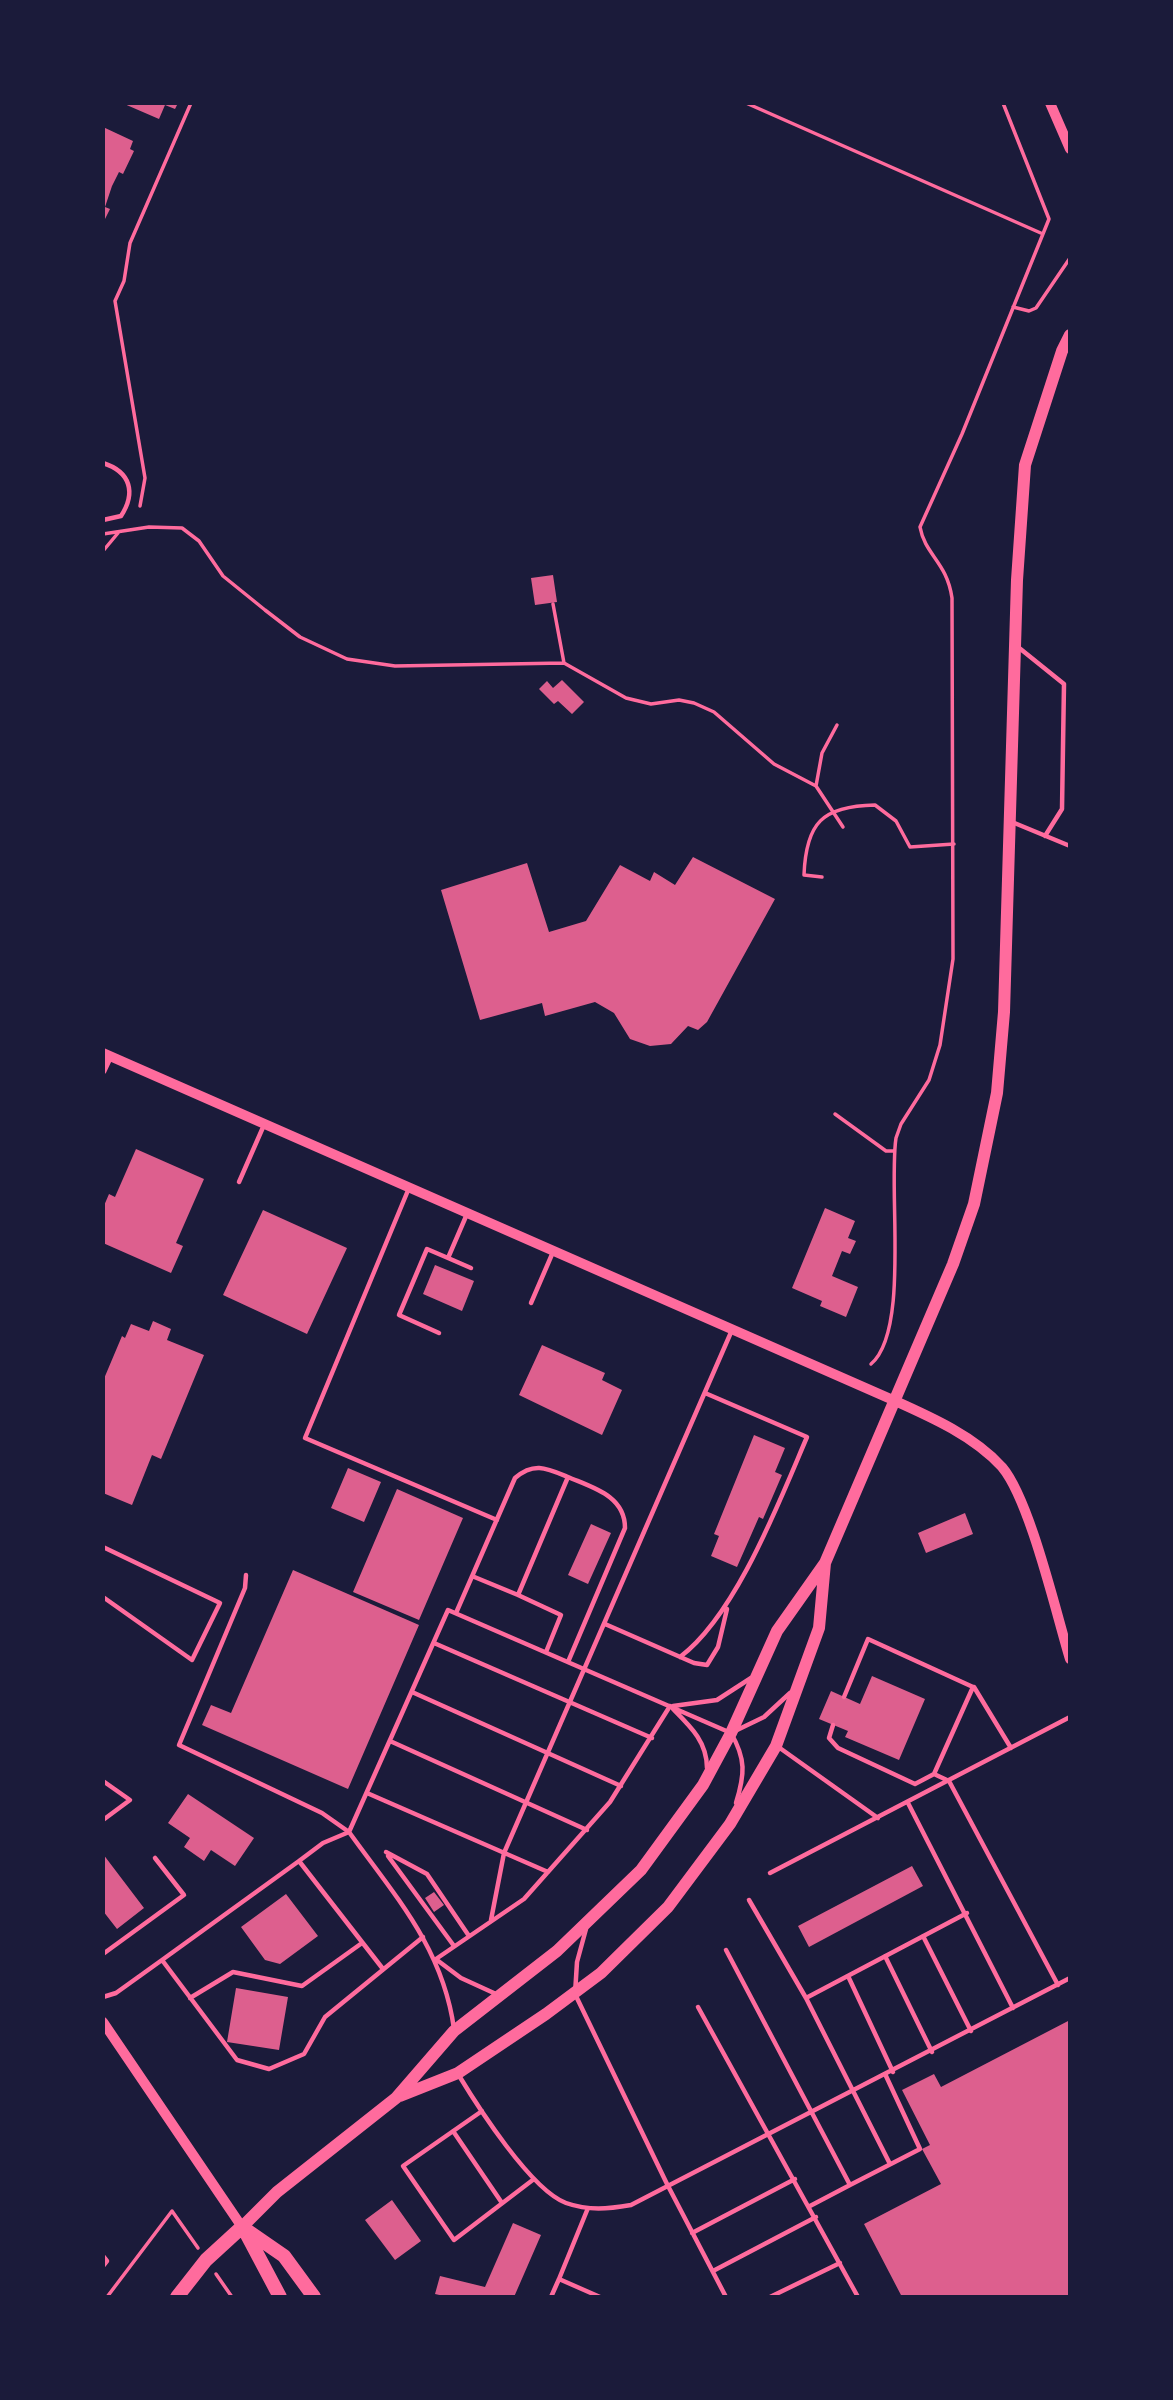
<!DOCTYPE html>
<html>
<head>
<meta charset="utf-8">
<style>
	body { margin:0 }
	#map { position:relative; width:1173px; height:2400px; overflow:hidden; background:#1b1b3a; font-family:Karla,sans-serif }
	canvas { display:block }
	.frame { position:absolute; inset:0; border:105px solid #1b1b3a; pointer-events:none }
</style>
</head>
<body>
<div id="map">
<canvas width="1173" height="2400"></canvas>
<div class="frame"></div>
</div>
<script>
const context = document.querySelector('canvas').getContext('2d');
context.lineJoin = 'round';
function paint(path, color) { context.fillStyle = color; context.fill(path, 'evenodd'); }
function strokePath(path, color, width, dash) { context.strokeStyle = color; context.lineWidth = width; context.lineCap = dash ? 'butt' : 'round'; context.setLineDash(dash || []); context.stroke(path); }
paint(new Path2D(`
	M122,103H178L175,109L165,105L159,119Z
	M103,127L133,141L130,149L134,151L123,174L119,172L112,186L105,207L110,209L103,223Z
	M553,575L557,602L535,605L531,578Z
	M562,680L584,702L572,714L558,701L554,704L539,689L547,681L553,688Z
	M693,857L775,899L707,1022L698,1030L688,1026L671,1044L650,1046L630,1039L614,1013L595,1002L545,1016L542,1003L480,1020L441,890L527,863L549,932L586,921L620,865L650,881L654,872L675,885Z
	M136,1149L204,1179L176,1243L183,1246L171,1273L103,1243V1208L109,1194L115,1197Z
	M825,1208L855,1221L848,1238L856,1241L850,1254L842,1251L832,1276L858,1287L846,1317L820,1306L822,1301L792,1288Z
	M263,1210L347,1248L307,1334L223,1295Z
	M435,1265L474,1281L462,1311L423,1294Z
	M153,1321L171,1329L167,1340L204,1355L161,1459L152,1455L132,1505L103,1493V1381L122,1336L125,1338L131,1324L149,1331Z
	M542,1345L605,1373L602,1380L622,1390L602,1435L519,1395Z
	M754,1435L785,1448L775,1472L782,1475L763,1519L759,1517L737,1567L711,1556L719,1536L714,1534Z
	M348,1468L381,1482L364,1522L331,1508Z
	M397,1489L463,1518L419,1620L353,1592Z
	M965,1513L973,1534L926,1553L918,1533Z
	M591,1524L611,1533L588,1584L568,1575Z
	M293,1570L419,1625L348,1789L202,1725L211,1705L231,1713Z
	M872,1676L925,1699L899,1760L845,1737L848,1731L819,1719L831,1691L860,1704Z
	M188,1794L254,1838L235,1866L211,1850L204,1861L184,1847L190,1838L168,1823Z
	M103,1854L144,1908L117,1929L103,1911Z
	M912,1866L923,1886L809,1947L798,1926Z
	M434,1892L444,1905L434,1912L425,1898Z
	M286,1894L318,1936L280,1964L265,1960L241,1927Z
	M236,1988L288,1997L279,2050L227,2042Z
	M1070,2020V2297H902L864,2224L941,2184L922,2149L930,2145L902,2090L934,2074L941,2087Z
	M392,2200L421,2241L395,2260L365,2220Z
	M513,2223L541,2235L514,2297H448L435,2294L440,2276L485,2287Z`), '#dd5f8e');
strokePath(new Path2D(`
	M746,103L1043,234
	M1013,307L1029,311L1036,308L1070,258
	M140,506L145,478L115,301L124,281L130,243L191,103
	M103,534L149,527L182,528L199,541L223,576L265,610L300,637L347,659L395,666L564,663L626,698L651,704L679,700L694,703L714,712L774,764L816,786L843,827
	M103,551L118,533
	M553,604L564,663
	M816,786L822,753L837,725
	M822,877L804,875C806,823 822,806 875,805L896,821L910,847L954,844
	M835,1114L886,1151H894
	M871,1364C910,1331 888,1190 896,1138L901,1124L929,1080L940,1045L953,959L952,598C947,562 925,555 920,527L962,434L1049,219L1003,103
	M216,2274L232,2297
	M107,2297L172,2211L198,2248`), '#ff6b9d', 3.5);
strokePath(new Path2D(`
	M103,463C131,472 136,493 121,516L103,520
	M1018,647L1064,684L1062,809L1045,836
	M1012,822L1070,846
	M239,1182L264,1125
	M409,1188L305,1438L497,1520
	M448,1258L471,1268
	M531,1303L553,1252
	M439,1333L399,1315L427,1249L448,1258L467,1214
	M103,1547L220,1603L192,1660L103,1597
	M246,1575L245,1588L179,1745L322,1813L349,1832L323,1843L299,1861
	M472,1576L518,1595
	M456,1613L515,1478C534,1462 546,1468 568,1477L518,1595L561,1615L546,1652
	M605,1624L694,1663L707,1665L718,1647L727,1609
	M434,1643L652,1738
	M680,1657C736,1615 779,1502 807,1437L705,1393
	M568,1662L625,1528C625,1496 594,1488 568,1477
	M974,1687L1011,1748
	M412,1692L621,1786
	M844,1697L868,1639L973,1687L934,1774L949,1781L1058,1985
	M673,1706L717,1700L751,1678
	M673,1709C691,1727 707,1742 707,1768
	M833,1725L829,1738L838,1748L915,1784L934,1774
	M735,1731L764,1717L790,1693
	M390,1741L587,1830
	M777,1746L878,1818
	M103,1781L130,1800L103,1820
	M367,1793L548,1872
	M908,1803L1013,2008
	M386,1852L427,1874L469,1936
	M388,1856L454,1946
	M770,1873L1070,1717
	M749,1900L806,1998L967,1913
	M491,1920L504,1853L732,1330
	M586,1929L577,1962L575,1994L667,2184L726,2297
	M923,1936L971,2031
	M726,1950L850,2185L920,2149L886,2076
	M103,1954L184,1895L155,1858
	M885,1956L932,2052
	M436,1959L524,1899L610,1802L670,1706
	M162,1960L299,1861L383,1969
	M437,1960L461,1978L496,1994
	M848,1976L893,2072
	M103,1997L116,1993L162,1960L237,2060L269,2069L304,2054L325,2017L423,1937
	M190,1998L233,1972L302,1986L362,1943
	M806,1998L890,2164
	M698,2007L858,2297
	M454,2029C443,1948 395,1896 349,1832L448,1610L731,1733C746,1759 745,1774 736,1803
	M458,2074C478,2107 531,2190 566,2203C589,2211 608,2209 631,2205L1070,1978
	M482,2111L403,2166L454,2240L534,2179
	M453,2131L502,2203
	M810,2206L850,2185
	M588,2208L559,2279L600,2297
	M692,2233L795,2179
	M103,2256L107,2261L103,2266
	M713,2271L816,2217
	M551,2297L559,2279
	M770,2297L840,2263`), '#ff6b9d', 4.5);
strokePath(new Path2D(`
	M103,1071L110,1056`), '#ff6b9d', 7);
strokePath(new Path2D(`
	M1050,103L1070,149
	M103,1053L893,1400`), '#ff6b9d', 10);
strokePath(new Path2D(`
	M893,1400C931,1417 974,1436 1002,1467C1030,1500 1056,1613 1070,1659
	M103,2022L242,2227`), '#ff6b9d', 10);
strokePath(new Path2D(`
	M400,2096L458,2073L546,2014L601,1973L668,1907L730,1824L776,1746L819,1628L825,1563
	M242,2227L277,2192L396,2098L454,2031L557,1951L641,1870L703,1785L731,1733L777,1631L825,1563L953,1264L974,1204L997,1093L1004,1012L1017,580L1025,465L1062,351L1070,335`), '#ff6b9d', 12);
strokePath(new Path2D(`
	M242,2227L284,2256L314,2297
	M245,2231L280,2297
	M177,2297L206,2260L242,2227`), '#ff6b9d', 14);
</script>
</body>
</html>
